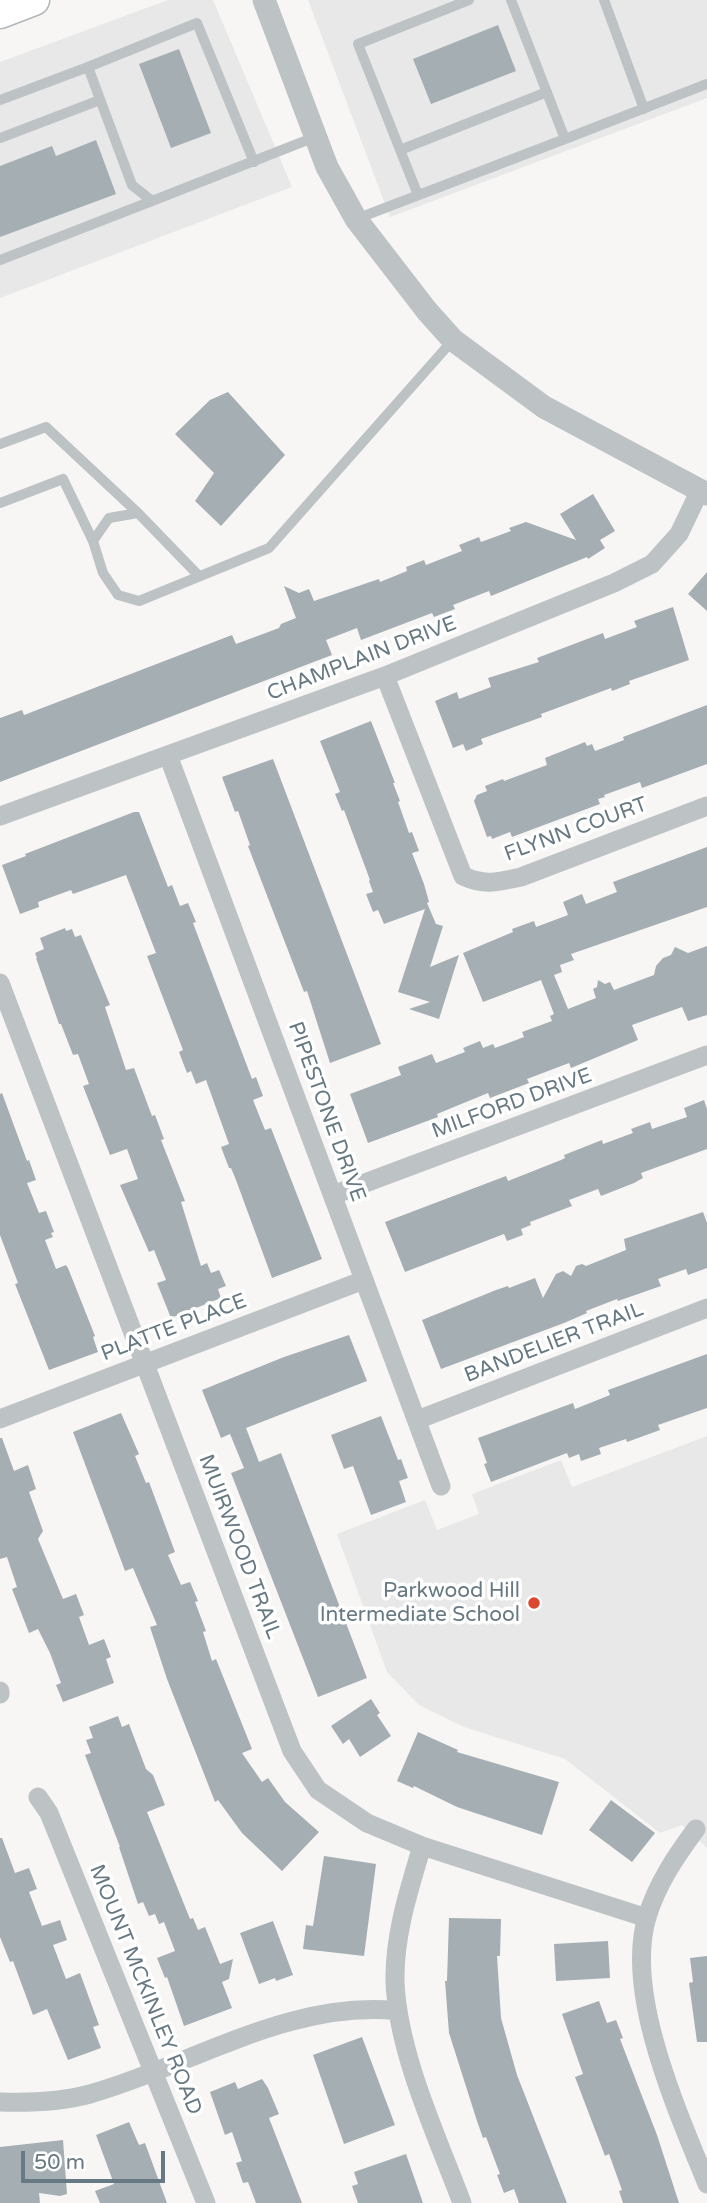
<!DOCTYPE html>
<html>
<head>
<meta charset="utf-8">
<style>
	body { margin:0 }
	#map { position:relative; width:707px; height:2203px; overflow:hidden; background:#f7f6f4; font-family:"Varela Round",sans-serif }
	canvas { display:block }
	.scale { position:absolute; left:21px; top:2151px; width:144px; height:32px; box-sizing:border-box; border:4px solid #677983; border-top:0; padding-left:9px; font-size:21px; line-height:24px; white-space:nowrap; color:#677983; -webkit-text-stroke:5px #fff; paint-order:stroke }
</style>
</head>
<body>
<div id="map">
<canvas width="707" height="2203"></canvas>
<div class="scale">50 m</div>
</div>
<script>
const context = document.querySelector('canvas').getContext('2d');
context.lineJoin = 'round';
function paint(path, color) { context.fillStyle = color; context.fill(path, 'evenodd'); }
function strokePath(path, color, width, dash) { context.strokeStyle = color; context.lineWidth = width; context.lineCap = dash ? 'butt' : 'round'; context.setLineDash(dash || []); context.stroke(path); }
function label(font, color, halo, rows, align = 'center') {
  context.font = font + ' "Varela Round",sans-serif'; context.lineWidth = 7; context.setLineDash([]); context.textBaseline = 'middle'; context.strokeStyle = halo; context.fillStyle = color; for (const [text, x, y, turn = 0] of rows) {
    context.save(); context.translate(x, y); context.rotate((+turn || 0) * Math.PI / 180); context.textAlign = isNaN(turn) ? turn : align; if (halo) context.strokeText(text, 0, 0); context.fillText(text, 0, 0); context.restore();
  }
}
paint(new Path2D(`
	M168,0H213L292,187L0,298V62Z
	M308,0H707V98L390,217Z
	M707,1436V1848L682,1825L660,1833L565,1759L464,1727L419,1705L387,1672L337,1534L425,1500L437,1530L479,1514L472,1494L561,1460L572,1487Z`), '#e7e8e7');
paint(new Path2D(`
	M498,25L516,71L431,104L413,59Z
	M179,49L211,133L171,148L139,64Z
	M96,140L116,194L0,237V166L52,146L56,156Z
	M228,392L285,455L221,526L195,501L214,473L175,434L210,400Z
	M593,494L615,531L600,540L605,548L588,559L587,557L491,596L489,591L453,605L455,609L434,617L432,613L361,640L357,628L326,640L332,655L0,782V718L22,710L24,715L232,635L236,644L279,628L281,624L296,618L284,586L299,593L309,589L314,601L379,579L380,582L407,571L406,567L424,560L426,565L462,551L459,545L479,537L481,542L511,531L509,528L526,522L576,540L560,514Z
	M707,572V611L688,594Z
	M673,607L689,660L629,681L630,684L612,691L611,688L541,714L542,717L481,739L483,744L466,751L463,744L453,748L435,701L457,692L459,699L491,687L488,678L539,662L537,658L603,633L605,639L637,627L634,621Z
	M707,705V764L642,788L640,782L604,795L605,797L598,799L600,804L512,837L510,832L492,839L491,836L487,837L474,801L477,795L487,791L485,786L503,779L504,781L547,765L545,758L585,742L587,746L592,744L595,751L624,740L623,737Z
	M371,721L395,783H393L400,801L398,802L409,833L412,832L419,851L412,853L424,884L429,902L427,903L436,924L443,926L430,967L459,955L439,1019L409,1009L430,1002L398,992L425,909L384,924L378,910L373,912L366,894L373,892L369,881L370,880L344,810L342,811L335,794L340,792L320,741Z
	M273,759L381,1044L330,1063L307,991L304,992L248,846L250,845L238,811L235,812L222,777Z
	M134,812H139L168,887L172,885L180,906L188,903L196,922L193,923L252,1079L256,1077L263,1096L253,1100L265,1130L271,1128L322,1259L272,1278L236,1180L231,1168H229L221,1147L229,1144L206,1080L196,1084L191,1071L187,1073L179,1052L183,1050L147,956L156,953L126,875L73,894L71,890L38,902L39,907L20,914L2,865L26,856L25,854Z
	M707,847V907L571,954L574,960L560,965L562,972L554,975L568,1009L596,998L593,989L597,987L598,980L605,984L610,982L614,990L654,975L656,966L663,958L671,955L675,947L688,953L707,946V1015L688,1021L682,1007L632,1025L638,1040L571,1068L569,1063L527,1079L529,1083L490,1098L488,1093L437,1114L438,1117L368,1143L350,1094L401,1075L398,1067L432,1054L436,1063L465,1052L463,1048L480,1041L483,1048L493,1044L495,1048L524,1037L522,1032L552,1021L550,1016L554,1014L541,980L483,1002L463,953L513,932L512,929L534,921L536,927L568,915L563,902L582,894L586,904L617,892L613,882Z
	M65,928L66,931L72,929L75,937L81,935L110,1005L105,1007L126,1070L134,1068L152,1116L155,1115L164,1139L161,1140L185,1201L181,1202L201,1266L207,1263L211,1273L219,1270L226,1286L218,1289L221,1298L171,1318L157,1283L166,1280L154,1250L149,1252L120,1185L138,1179L127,1149L110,1155L83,1086L89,1084L78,1054L73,1055L61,1024H59L36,958H37L35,953L44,949L40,938Z
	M2,1093L27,1161L29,1160L36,1180L27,1183L39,1213L46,1211L54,1232L51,1233L53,1237L45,1240L56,1269L66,1265L68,1268L95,1336L93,1337L98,1352L49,1370L15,1284L18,1283L0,1235V1094Z
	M704,1100L707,1109V1149L641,1173L643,1178L634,1183L601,1196L598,1189L569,1200L572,1206L530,1222L531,1225L521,1229L523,1235L507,1241L504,1234L405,1272L385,1222L506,1176L508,1181L561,1160L565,1158L564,1155L602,1140L603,1144L633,1133L631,1129L650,1122L652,1129L687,1117L684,1108Z
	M703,1212L707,1223V1268L688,1275L686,1269L658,1279L661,1286L618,1301L617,1299L586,1311L587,1313L564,1323L441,1369L422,1320L496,1290L508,1286L509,1288L535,1278L543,1298L556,1274L563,1271L571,1276L576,1266L582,1264L586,1266L626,1250L624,1239Z
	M349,1335L367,1381L246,1428L259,1462L281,1453L367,1678L318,1697L231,1473L244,1468L230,1434L221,1438L202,1390L284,1357Z
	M707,1354V1408L658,1425L660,1430L627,1442L626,1439L599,1448L601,1454L581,1461L579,1454L569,1458L567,1453L491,1482L484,1464L487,1463L478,1438L573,1403L575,1409L610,1395L608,1390Z
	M121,1413L139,1454L135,1456L146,1483L149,1482L175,1552L168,1555L181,1585L190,1582L198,1601L195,1602L206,1631L203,1632L212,1661L216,1659L252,1749L242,1753L262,1782L268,1778L285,1802L319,1832L282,1871L242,1833L218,1800L215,1802L167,1679L150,1627L157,1625L133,1568L125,1571L73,1432Z
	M381,1416L398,1460L401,1459L408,1478L399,1481L406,1502L371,1515L353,1466L344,1469L331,1435Z
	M0,1438H2L14,1471L28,1465L36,1489L29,1492L43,1531L38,1539L63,1599L76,1594L84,1615L79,1617L89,1645L104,1639L111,1657L106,1659L114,1683L63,1702L56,1685L61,1683L50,1653L38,1629L29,1633L12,1589L17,1587L7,1557L0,1559Z
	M371,1699L380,1713L377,1715L391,1736L360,1757L349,1739L343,1744L331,1726Z
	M118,1716L122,1727L129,1724L146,1769L153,1775L165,1805L147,1812L190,1919L193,1918L198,1930L205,1927L220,1964L233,1959L229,1979L222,1982L232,2008L184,2026L167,1977L165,1978L157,1958L175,1951L164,1922L159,1924L155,1914L149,1916L143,1902L138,1904L119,1847H120L85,1755L91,1753L86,1740L93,1738L89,1727Z
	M418,1732L458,1750L457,1752L559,1782L542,1835L457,1807L414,1786L413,1788L397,1781Z
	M611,1800L655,1833L632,1862L589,1830Z
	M0,1838H2L15,1873L29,1868L37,1889L29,1892L42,1926L60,1920L67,1940L53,1945L66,1979L80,1973L99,2025L93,2027L101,2048L68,2060L47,2009L33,2015L13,1961L10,1962L0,1937Z
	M324,1856L376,1864L364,1956L303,1949L306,1925L313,1926Z
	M449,1918L501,1919L500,1956H497L501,2018L517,2075L567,2203H519L514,2189L504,2193L497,2175L500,2174L486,2137L483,2138L477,2121L449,2033L445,1981H447Z
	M273,1921L293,1975L276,1981L275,1978L259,1984L240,1933Z
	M608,1941L610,1978L556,1981L554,1944Z
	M707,1956V2042H697L689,1983L693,1982L690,1958Z
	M599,2001L607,2023L616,2020L623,2038L620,2039L657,2135L679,2203H623L619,2191L622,2190L609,2154L605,2156L575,2077L583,2074L562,2014Z
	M362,2037L395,2125L344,2144L313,2055Z
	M262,2079L268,2088L279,2114L269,2118L302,2203H256L248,2182L243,2183L236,2163L242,2161L232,2132L225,2135L210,2092L235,2082L238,2089Z
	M129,2122L139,2145L145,2143L167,2203H100L95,2191L114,2184L96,2135Z
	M63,2140L67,2194L60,2196L39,2193L40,2203H0V2147Z
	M406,2154L423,2203H358L352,2186L358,2184L354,2172Z`), '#a5aeb3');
const primary = new Path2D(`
	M0,13L34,0`);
strokePath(primary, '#b1b7ba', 33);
strokePath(new Path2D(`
	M604,0L644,109
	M88,67L197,23L254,162
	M0,100L88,67L132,185L152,201L315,137
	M0,138L100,100
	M565,139L707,84
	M400,150L547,92
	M418,195L358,44L469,0
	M356,219L565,139L511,0
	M0,260L152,201
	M0,444L46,427L138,513
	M0,503L63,479L93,541
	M199,576L138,513L109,518L93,541L103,573L118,595L139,601L269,548L453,340`), '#bdc2c5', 10);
strokePath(new Path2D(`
	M385,676L463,876C485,886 498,882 521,877L707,806
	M168,755L441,1486
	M0,816L385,676L614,583L652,564L679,534L700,490
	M0,983L292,1751L318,1790L367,1823L422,1846L647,1918
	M333,1195L707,1055
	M0,1419L364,1280
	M417,1420L707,1308
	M0,1691V1694
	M38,1797L49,1813L206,2203
	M696,1829C676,1856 657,1884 647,1917C624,1994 678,2112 707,2184
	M422,1846C409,1890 394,1935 395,1982C398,2054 437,2136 462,2203
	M0,2102C30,2103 61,2102 90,2094C190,2066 291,1999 398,2011`), '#bdc2c5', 19);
strokePath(new Path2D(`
	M264,0L327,167L356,219L427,311L453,340L544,407L707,494`), '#bdc2c5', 23);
strokePath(primary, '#fff', 30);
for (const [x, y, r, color] of [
	[534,1603,7,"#db472f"]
]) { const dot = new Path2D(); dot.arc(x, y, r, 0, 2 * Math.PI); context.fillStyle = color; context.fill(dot); strokePath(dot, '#fff', 2.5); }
label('21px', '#677983', '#fff', [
	["CHAMPLAIN DRIVE",362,659,-21],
	["FLYNN COURT",576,830,-20],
	["MILFORD DRIVE",512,1104,-20],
	["PIPESTONE DRIVE",326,1112,70],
	["PLATTE PLACE",174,1328,-21],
	["BANDELIER TRAIL",554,1343,-21],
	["MUIRWOOD TRAIL",239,1547,69],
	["MOUNT MCKINLEY ROAD",145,1990,68]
]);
label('21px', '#677983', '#fff', [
	["Parkwood Hill",520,1591],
	["Intermediate School",520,1615]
], 'right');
</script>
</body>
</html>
